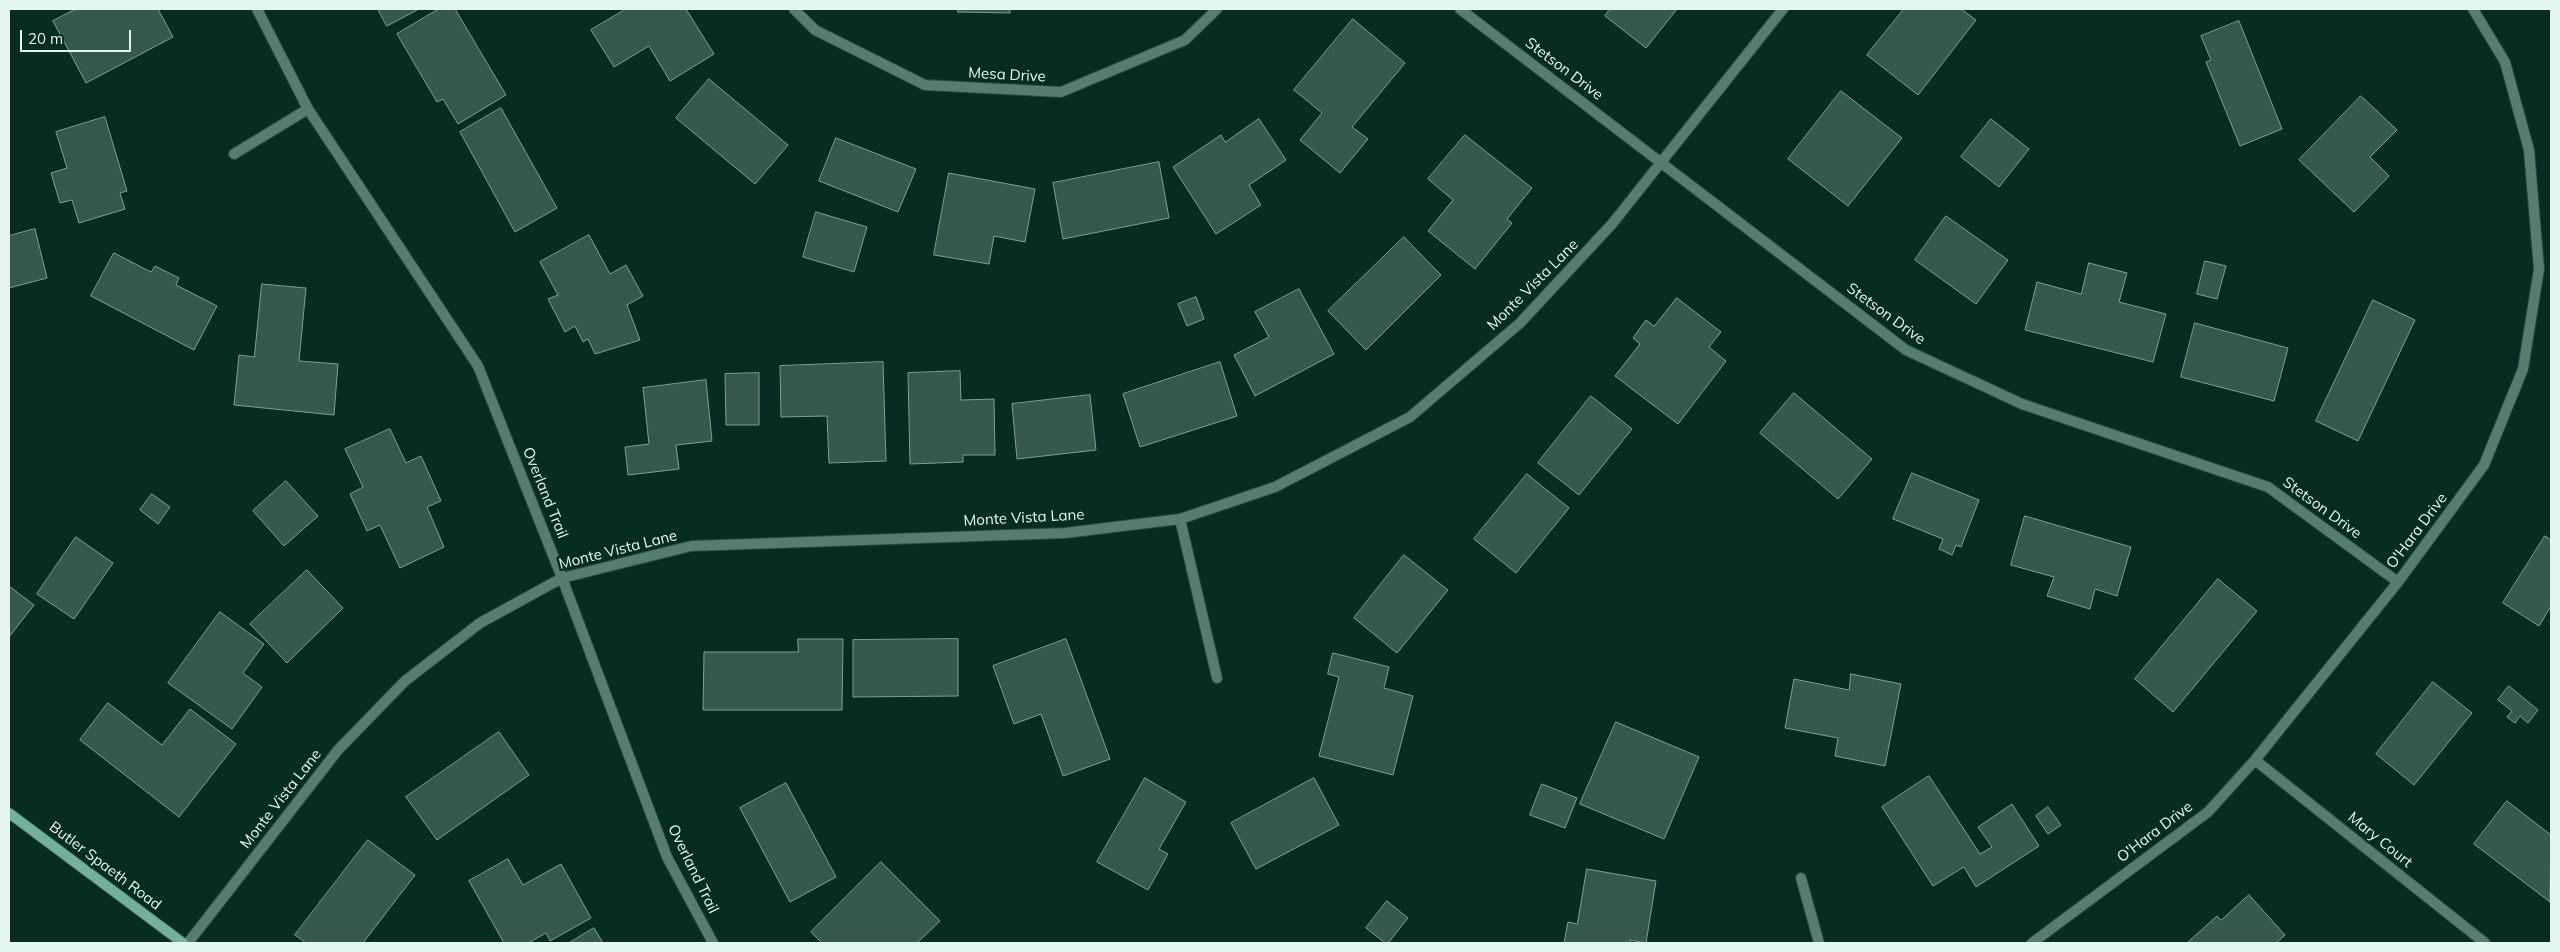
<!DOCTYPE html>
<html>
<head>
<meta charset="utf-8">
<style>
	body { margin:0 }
	#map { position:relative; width:2560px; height:952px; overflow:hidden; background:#072d22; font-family:Mulish,sans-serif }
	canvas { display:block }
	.frame { position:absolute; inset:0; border:10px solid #e3f7ef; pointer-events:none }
	.scale { position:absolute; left:20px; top:30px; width:111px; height:22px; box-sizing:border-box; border:2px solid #e3f7ef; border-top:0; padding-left:6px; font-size:15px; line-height:18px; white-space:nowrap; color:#e3f7ef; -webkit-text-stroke:4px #072d22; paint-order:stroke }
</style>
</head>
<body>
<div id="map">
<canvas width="2560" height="952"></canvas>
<div class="frame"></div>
<div class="scale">20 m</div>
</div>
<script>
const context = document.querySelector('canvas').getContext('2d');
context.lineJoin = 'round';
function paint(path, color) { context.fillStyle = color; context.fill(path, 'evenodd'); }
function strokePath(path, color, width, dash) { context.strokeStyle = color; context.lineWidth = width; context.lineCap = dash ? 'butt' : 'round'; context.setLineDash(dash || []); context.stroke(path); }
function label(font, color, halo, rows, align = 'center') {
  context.font = font + ' Mulish,sans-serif'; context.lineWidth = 5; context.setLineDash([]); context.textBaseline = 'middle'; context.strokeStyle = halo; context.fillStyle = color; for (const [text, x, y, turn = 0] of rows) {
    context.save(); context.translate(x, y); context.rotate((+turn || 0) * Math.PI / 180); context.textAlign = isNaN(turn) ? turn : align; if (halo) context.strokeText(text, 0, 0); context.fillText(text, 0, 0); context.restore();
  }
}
const building = new Path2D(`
	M76,9H158L173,37L86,83L53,21Z
	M378,9H419L387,26Z
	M439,9H455L506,95L458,124L443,99L437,102L397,34Z
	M626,9H686L714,54L670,81L649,46L614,67L591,30Z
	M958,9H1010V13L958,12Z
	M1610,9H1677L1646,48L1605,16Z
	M1904,9H1961L1976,20L1918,95L1867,55Z
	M1353,19L1405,63L1352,127L1368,139L1340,173L1300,140L1322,113L1294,90Z
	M2239,21L2282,129L2240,146L2206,62L2211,60L2201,36Z
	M709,79L788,145L755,184L676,118Z
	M1841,91L1902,138L1848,206L1788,159Z
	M2361,96L2397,130L2370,157L2389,176L2354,212L2299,160Z
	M501,108L557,208L515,232L460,132Z
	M105,117L127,191L120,193L125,209L79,223L72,200L60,203L51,173L67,168L56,132Z
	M1259,119L1286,160L1249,185L1261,205L1216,234L1173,167L1221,135L1225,142Z
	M1991,119L2029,149L1999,187L1961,157Z
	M1465,135L1532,188L1507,219L1512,223L1475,269L1428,231L1453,200L1428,179Z
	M836,138L916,169L898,212L819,181Z
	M1159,162L1169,218L1063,239L1053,183Z
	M949,173L1035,189L1025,242L994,236L989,264L934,255Z
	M816,212L867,227L854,272L803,257Z
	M1946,216L2008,260L1976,304L1915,260Z
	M35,229L47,278L9,288V236Z
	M589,235L610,274L626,265L643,296L627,305L640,340L595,354L588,339L583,342L575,326L565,332L548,299L558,295L540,262Z
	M1404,237L1441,275L1366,350L1328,311Z
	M114,253L151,272L155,266L179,278L176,285L217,306L194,350L91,296Z
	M2205,261L2226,266L2217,299L2197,294Z
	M2089,263L2127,273L2119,302L2166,314L2153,362L2025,330L2037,282L2081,294Z
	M262,284L306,288L299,361L338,364L334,415L234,405L239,355L254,357Z
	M1299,289L1334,354L1255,396L1234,355L1269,337L1255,312Z
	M1196,297L1204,319L1187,326L1178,304Z
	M1677,298L1721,332L1709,347L1726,361L1678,424L1615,376L1640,344L1633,338L1646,320L1654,326Z
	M2373,300L2415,320L2358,441L2316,421Z
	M2195,323L2288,348L2274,401L2181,377Z
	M883,362L886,461L829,463L827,416L781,417L780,366Z
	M1220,362L1237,416L1140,447L1123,394Z
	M960,371L961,400L994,399L995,455H963V462L910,464L908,373Z
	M759,373V425H726L725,374Z
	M706,380L712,441L676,445L679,469L628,475L625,447L649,444L643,388Z
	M1794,393L1872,459L1838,499L1760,433Z
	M1090,395L1096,450L1017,459L1012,404Z
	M1591,396L1632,429L1579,495L1538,463Z
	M390,429L406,463L421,456L441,501L427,507L444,547L400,568L380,525L367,531L350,494L363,487L345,449Z
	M1912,473L1979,500L1961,547L1956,545L1952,555L1939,549L1943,539L1893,519Z
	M1527,474L1569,508L1516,573L1474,539Z
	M286,481L318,516L284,546L253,511Z
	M152,494L170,507L158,524L140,510Z
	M2025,516L2131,547L2117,596L2095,589L2090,609L2047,596L2054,577L2011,565Z
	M2545,536L2551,540V606L2539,626L2503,603Z
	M76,537L113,563L74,619L37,594Z
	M1404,555L1448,590L1397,653L1354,618Z
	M307,570L343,608L287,663L250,624Z
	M2218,579L2257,611L2173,712L2135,679Z
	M9,586L34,605L9,637Z
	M220,612L264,644L243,673L262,687L232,729L168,683Z
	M798,639H843L842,710H703L704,652H798Z
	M958,639V696L853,697V640Z
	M1066,639L1110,759L1063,776L1041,714L1014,724L993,666Z
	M1333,653L1389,667L1384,688L1413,696L1393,775L1319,756L1339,677L1328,674Z
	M1851,674L1901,684L1885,766L1835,756L1838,738L1785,728L1794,679L1849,690Z
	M2433,682L2472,713L2414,785L2376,754Z
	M2509,686L2538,710L2528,723L2520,716L2515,723L2507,717L2512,711L2498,700Z
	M108,703L162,745L190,709L236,744L179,817L80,740Z
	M1616,722L1699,757L1664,839L1580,804Z
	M499,732L529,775L437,840L406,797Z
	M1929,776L1980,854L1992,847L1978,827L2012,804L2039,846L1976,887L1964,867L1933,886L1882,807Z
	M1145,778L1186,802L1159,849L1168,854L1148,890L1097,862Z
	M1314,778L1339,825L1256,869L1231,823Z
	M786,783L836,877L790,902L740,808Z
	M1542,784L1577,798L1565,828L1530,815Z
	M2507,801L2551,835L2550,902L2474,844Z
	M2048,807L2061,825L2048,834L2036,816Z
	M368,840L415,875L363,943H306L295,935Z
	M508,859L523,885L561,864L591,918L550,941L546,933L528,943H504L469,881Z
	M881,862L940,921L917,943H822L811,932Z
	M1587,869L1656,881L1646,943L1630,940V943H1564L1568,922L1577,924Z
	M2249,895L2285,935L2276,943H2187L2217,916L2221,920Z
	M1387,901L1408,918L1388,943H1385L1366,928Z
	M594,928L603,943H569Z`);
paint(building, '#35594d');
strokePath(building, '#7ca294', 1);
const street = new Path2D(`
	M257,9L308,109L478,366L562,578L667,857L713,943
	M794,9L815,30L925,85L1061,92L1185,40L1217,9
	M1460,9L1906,350L2022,404L2268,487L2398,582
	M234,154L308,109
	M1180,519L1217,678
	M2255,760L2485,943
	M1801,878L1819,943
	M188,943L338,750L405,681L480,623L562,578L691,546L1065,533L1180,519L1275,487L1410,417L1520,323L1612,224L1783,9
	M2032,943L2208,812L2255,760L2398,582L2484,465L2523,369L2539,269L2529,150L2505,62L2473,9`);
const secondary = new Path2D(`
	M9,813L183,943`);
strokePath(street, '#26493f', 12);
strokePath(secondary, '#26493f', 12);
strokePath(street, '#577d70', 10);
strokePath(secondary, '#71b09a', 10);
label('15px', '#e3f7ef', '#072d22', [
	["Stetson Drive",1564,69,37],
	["Mesa Drive",1007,75,3],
	["Monte Vista Lane",1533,285,-45],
	["Stetson Drive",1886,314,36],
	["Overland Trail",545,493,68],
	["Stetson Drive",2322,508,36],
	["Monte Vista Lane",1024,518,-3],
	["O'Hara Drive",2417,531,-53],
	["Monte Vista Lane",618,550,-14],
	["Monte Vista Lane",281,799,-52],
	["O'Hara Drive",2155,832,-37],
	["Mary Court",2380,840,39],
	["Butler Spaeth Road",105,866,37],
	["Overland Trail",693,869,64]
]);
</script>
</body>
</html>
